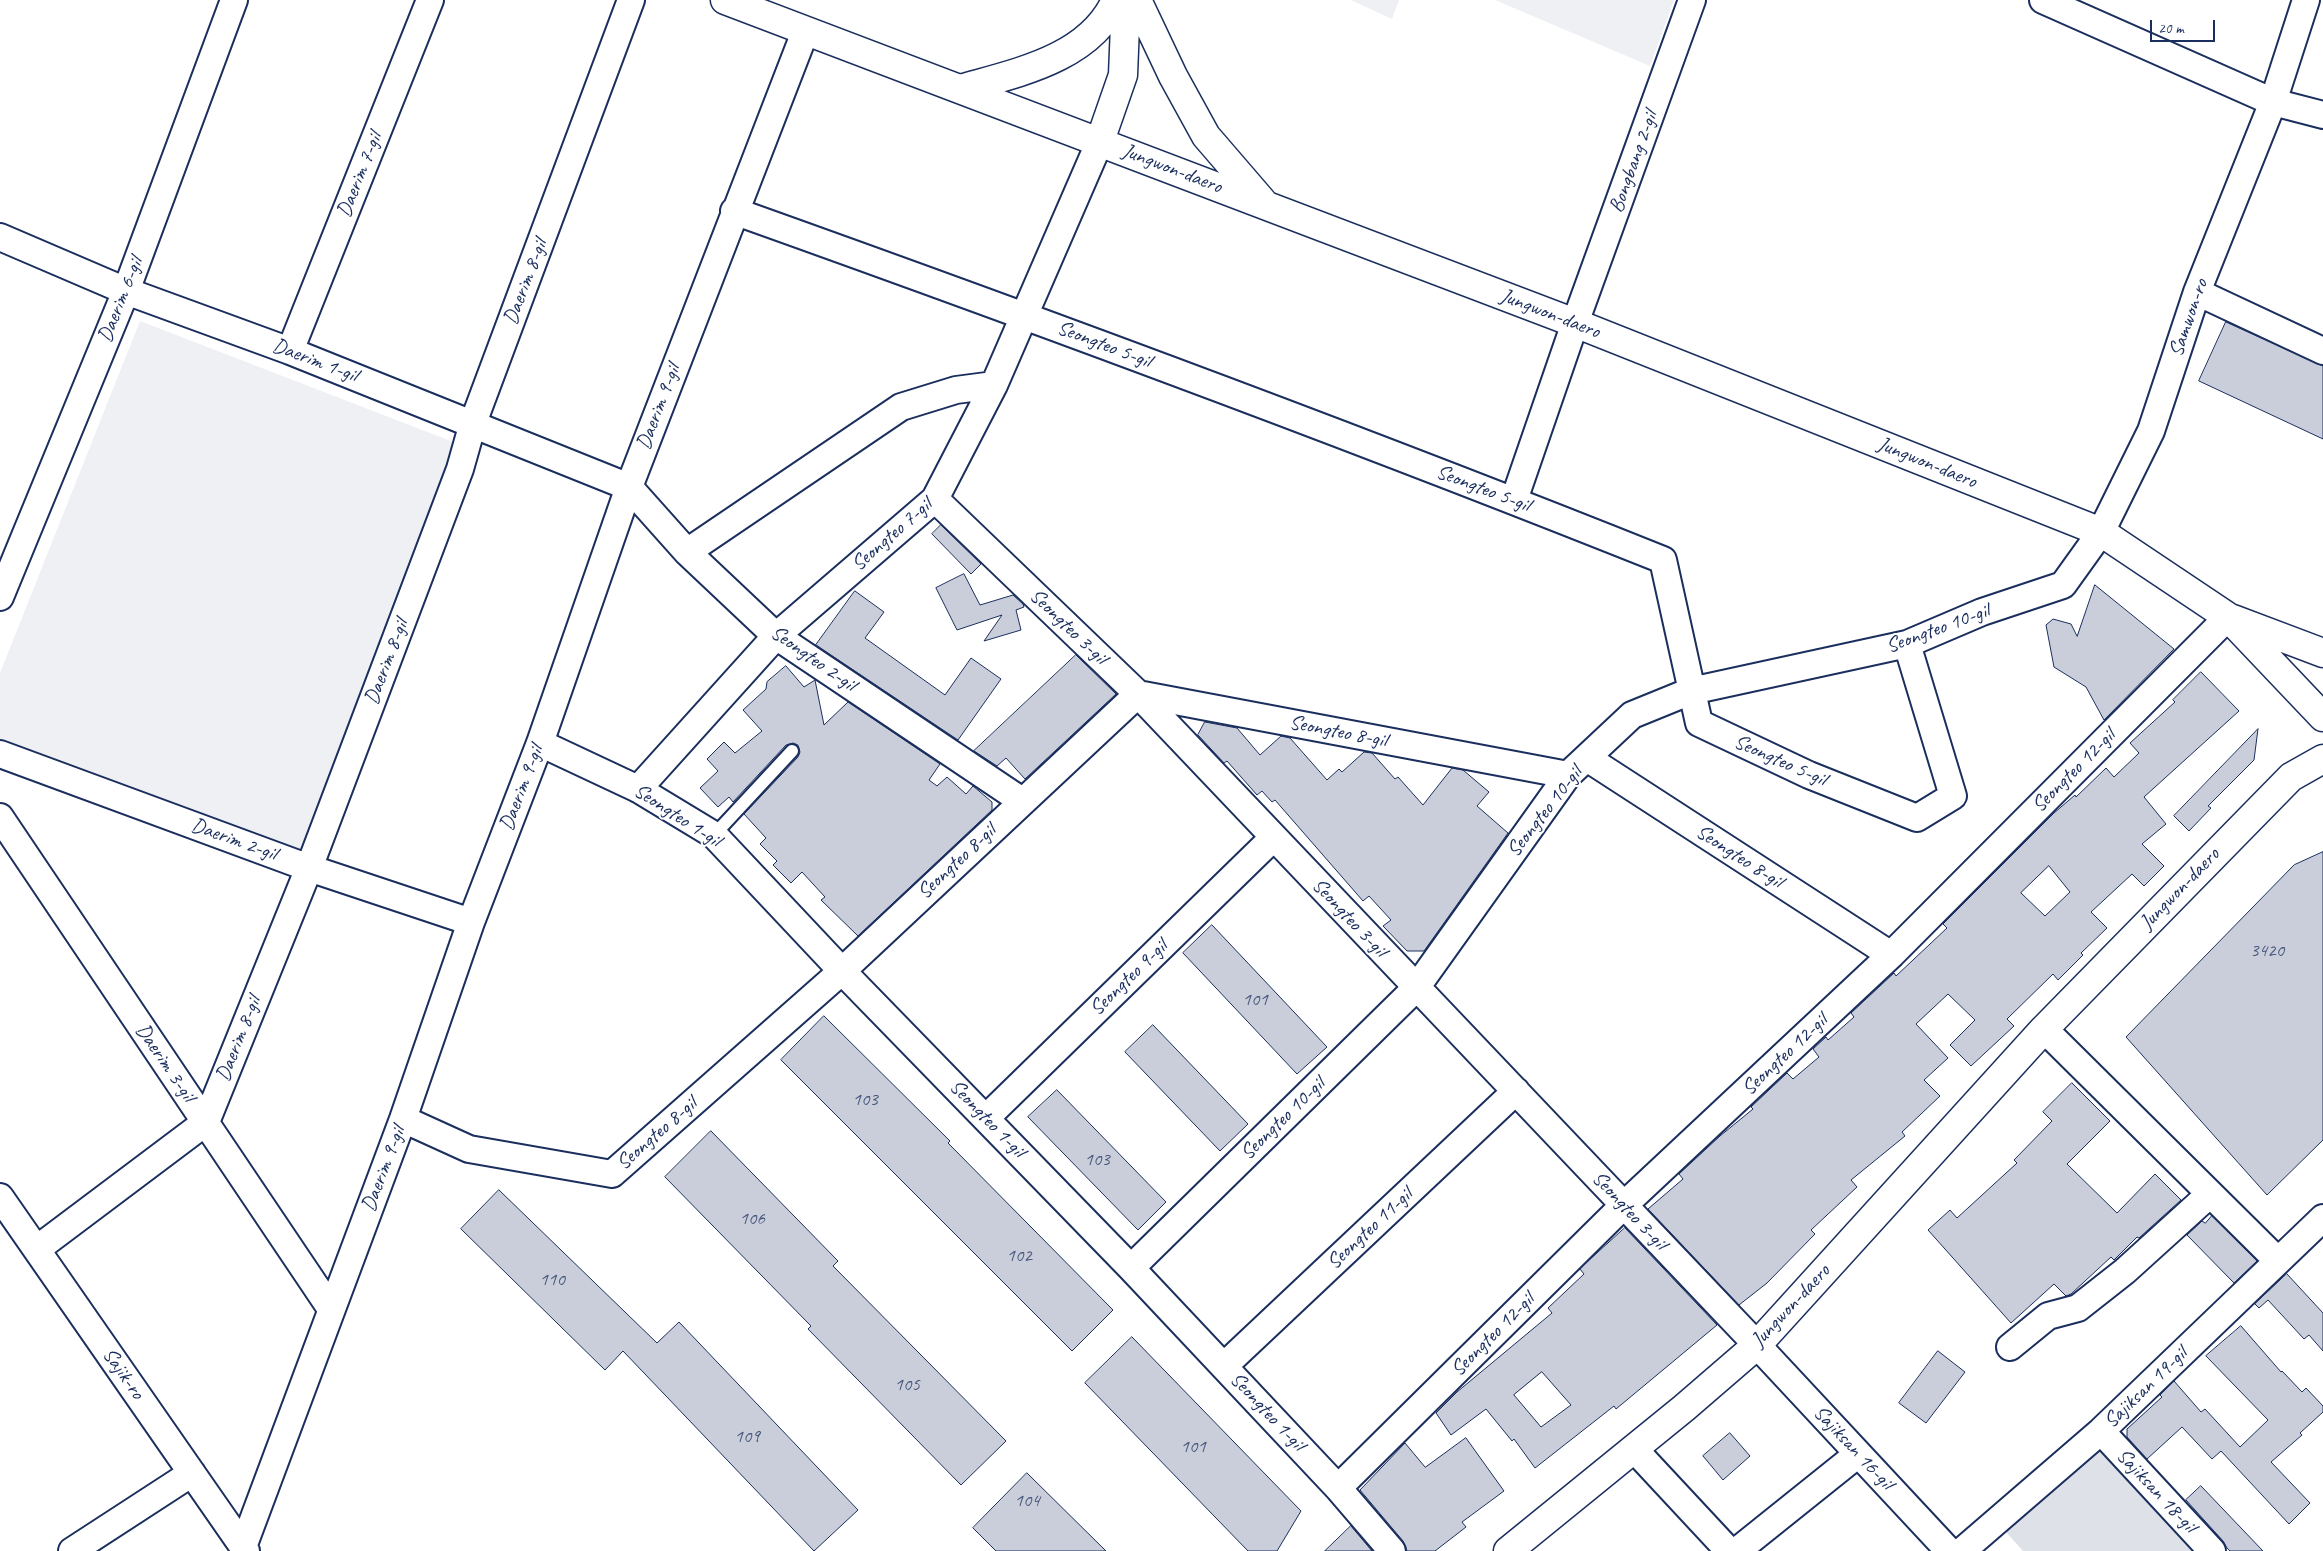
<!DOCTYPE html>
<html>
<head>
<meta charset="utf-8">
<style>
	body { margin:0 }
	#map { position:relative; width:2323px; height:1551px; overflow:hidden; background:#fff; font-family:Caveat,sans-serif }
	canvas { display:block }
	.scale { position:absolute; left:2150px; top:20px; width:65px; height:22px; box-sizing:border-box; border:2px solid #1b2f5e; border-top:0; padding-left:6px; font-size:15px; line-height:18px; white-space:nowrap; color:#1b2f5e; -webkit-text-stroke:4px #fff; paint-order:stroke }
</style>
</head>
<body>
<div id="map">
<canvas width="2323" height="1551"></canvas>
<div class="scale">20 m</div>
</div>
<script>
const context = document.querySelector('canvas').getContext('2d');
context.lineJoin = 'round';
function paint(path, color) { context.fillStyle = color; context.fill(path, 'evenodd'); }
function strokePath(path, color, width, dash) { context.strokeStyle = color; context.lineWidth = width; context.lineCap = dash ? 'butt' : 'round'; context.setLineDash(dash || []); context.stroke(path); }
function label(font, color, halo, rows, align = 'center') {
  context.font = font + ' Caveat,sans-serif'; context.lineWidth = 4; context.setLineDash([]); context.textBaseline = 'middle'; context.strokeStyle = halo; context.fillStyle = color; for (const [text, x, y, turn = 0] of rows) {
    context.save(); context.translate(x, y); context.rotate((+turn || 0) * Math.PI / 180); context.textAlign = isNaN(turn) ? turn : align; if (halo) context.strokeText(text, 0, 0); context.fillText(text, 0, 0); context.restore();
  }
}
paint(new Path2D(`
	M1351,0H1399L1392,19Z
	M1495,0H1674L1650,66Z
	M140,321L456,443L300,856L0,739V673Z`), '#eff0f4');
paint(new Path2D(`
	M2098,1450L2195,1551H2023L2006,1532Z`), '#dee1e7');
const building = new Path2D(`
	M2226,322L2323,366V439L2199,381Z
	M941,525L981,564L971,574L932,534Z
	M964,574L980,605L1013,595L1023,604L1024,607L1016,610L1021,630L984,641L1002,615L957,630L936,588Z
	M2095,585L2174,649L2104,720L2086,687L2054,667L2046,625L2053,619L2071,624L2077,636Z
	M855,591L884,612L865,638L945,695L971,658L1001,679L958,740L816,645Z
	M1076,655L1116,694L1025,779L1006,758L997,766L974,751Z
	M786,666L804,687L815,680L824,725L848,702L940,764L929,780L937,786L947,777L966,794L973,786L992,802V810L858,936L821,900L825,897L802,872L791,883L773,865L777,861L760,844L766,838L744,814L798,757L800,752L798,745L793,743L786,745L733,802L729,797L718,807L700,788L718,771L707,759L724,742L735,753L762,731L743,710L766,689L767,682Z
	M2201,672L2239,711L2144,797L2166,824L2142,844L2164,866L2144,886L2132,874L2091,912L2107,928L2081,953L2083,955L2058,980L2053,974L2007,1019L2014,1026L1971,1066L1950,1045L1975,1020L1948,994L1916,1024L1948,1058L1924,1080L1940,1096L1902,1132L1905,1136L1851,1180L1857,1187L1811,1230L1815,1234L1767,1283L1739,1305L1648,1209L1683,1179L1679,1174L1720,1136L1753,1109L1751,1107L1787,1073L1793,1079L1819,1057L1813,1049L1826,1037L1828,1040L1854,1017L1851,1013L1894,973L1896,976L1947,928L1943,924L2054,813L2075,795L2076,797L2106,768L2114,777L2139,753L2130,743L2175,702L2173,700ZM2049,866L2070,892L2045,916L2021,893Z
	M1205,722L1237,728L1260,755L1281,736L1290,738L1327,780L1339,769L1342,772L1364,752L1372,753L1395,779L1398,777L1423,805L1452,768L1463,770L1489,792L1477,806L1508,833L1424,951H1407L1383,926L1391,920L1369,896L1363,901L1275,800L1272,802L1262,791L1257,795L1227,761L1224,763L1198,735Z
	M2258,729L2254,760L2208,806L2211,808L2189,831L2174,816Z
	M2323,852V1140L2267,1195L2126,1037L2294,865Z
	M1212,925L1327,1047L1297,1074L1183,953Z
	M824,1016L950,1141L948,1143L1113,1310L1072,1351L781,1060Z
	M1153,1025L1248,1124L1220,1151L1125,1052Z
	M2072,1083L2110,1121L2067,1164L2117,1213L2155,1174L2181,1200L2139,1238L2137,1237L2114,1260L2111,1257L2071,1294L2066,1296L2054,1284L2011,1323L1928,1230L1950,1210L1957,1218L2017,1163L2014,1160L2052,1121L2043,1112Z
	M1057,1090L1166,1202L1138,1230L1028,1117Z
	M711,1131L838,1261L833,1266L1006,1441L961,1485L808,1329L811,1326L665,1177Z
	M499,1190L657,1343L679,1322L858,1510L814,1551L623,1351L605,1370L461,1229Z
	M2212,1216L2257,1261L2234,1283L2187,1235L2202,1221L2205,1223Z
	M1625,1228L1717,1325L1616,1409L1614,1406L1535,1468L1514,1439L1512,1441L1486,1409L1451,1435L1436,1413L1457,1392L1552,1313L1548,1308L1584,1274L1580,1269ZM1542,1372L1571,1405L1541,1427L1514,1395Z
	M2287,1274L2323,1313V1351L2309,1335L2304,1339L2268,1300L2259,1308L2255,1304Z
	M2241,1326L2281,1372L2282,1371L2302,1392L2306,1388L2323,1406V1412L2300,1433L2302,1435L2271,1462L2310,1503L2289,1524L2221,1451L2212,1459L2182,1427L2147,1459L2127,1437V1429L2162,1397L2160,1395L2174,1381L2201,1412L2205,1409L2240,1447L2268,1420L2206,1356Z
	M1132,1337L1301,1511L1277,1551H1248L1085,1383Z
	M1938,1351L1965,1372L1926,1423L1899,1403Z
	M1730,1433L1750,1456L1723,1480L1703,1456Z
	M1466,1438L1504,1491L1462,1522L1466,1527L1435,1551H1407L1403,1541L1360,1490L1405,1443L1425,1467Z
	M1027,1473L1106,1551H996L973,1528Z
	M2201,1486L2263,1551H2230L2227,1548L2223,1541L2186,1500Z
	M1351,1526L1372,1551H1325Z`);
paint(building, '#caceda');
strokePath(building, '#1b2f5e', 1);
const lane = new Path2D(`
	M714,835L792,751`);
const street = new Path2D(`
	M2043,0L2273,102L2323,115
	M734,211C1045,322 1355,437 1663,560L1699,723L1809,775L1917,818L1953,796L1907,644
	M0,237L126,291L290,351L629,487L687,552L776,636L1022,801
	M2197,292L2323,351
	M290,351L430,0
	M935,499L1138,694L1757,1345L1949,1551
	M1514,500L1575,323L1692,0
	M687,552L901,407L956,390L994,385
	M0,597L126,291L234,0
	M540,743L638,789L714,835L842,971L1131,1268L1338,1488L1392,1551
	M0,754L309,868L471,922
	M1587,758L1891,955
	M638,789L776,636L935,499L994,385L1100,141
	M0,817L331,1309
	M2044,1029L2278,1261
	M986,1118L1273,838
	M403,1119L469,1149L612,1174L842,971L1138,694L1568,775
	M0,1197L246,1551
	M37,1249L206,1122L309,868L460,469L473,423L631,0
	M1131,1268L1416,988L1568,775L1632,715L1691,691L1907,644L1982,612L2063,585L2101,532L2151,431L2197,292L2273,102L2306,0
	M2010,1347L2048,1316L2078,1308L2125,1271L2210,1194
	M1224,1366L1516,1091
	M2101,1431L2212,1551
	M1634,1449L1729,1551
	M1338,1488L1624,1205L1891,955L2228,617
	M243,1547L403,1119L471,922L540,743L629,487L805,32
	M72,1551L192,1473
	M1737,1551L1858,1454
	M1962,1551L2101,1431L2323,1218`);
const secondary = new Path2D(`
	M725,0L1575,323L2101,532L2228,617L2323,717
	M1137,0L1173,76L1206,136L1262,201
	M960,89C1016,73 1090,59 1116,0
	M1100,141L1123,75L1126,0
	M2233,619L2323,653
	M1508,1551L1684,1408L1757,1345L2044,1029L2291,777L2323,759`);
strokePath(lane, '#1b2f5e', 16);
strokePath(street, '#1b2f5e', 30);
strokePath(secondary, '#1b2f5e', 31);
strokePath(lane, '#fff', 12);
strokePath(street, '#fff', 26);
strokePath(secondary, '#fff', 28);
label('19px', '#47577d', null, [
	["3420",2267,951],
	["101",1255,1000],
	["103",865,1100],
	["103",1097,1160],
	["106",752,1219],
	["102",1019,1256],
	["110",552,1280],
	["105",907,1385],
	["109",747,1437],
	["101",1193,1447],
	["104",1027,1501]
]);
label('21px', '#1b2f5e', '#fff', [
	["Bongbang 2-gil",1634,162,-70],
	["Jungwon-daero",1172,169,21],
	["Daerim 7-gil",360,175,-68],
	["Daerim 8-gil",526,282,-69],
	["Daerim 6-gil",121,300,-68],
	["Jungwon-daero",1550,314,21],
	["Samwon-ro",2189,318,-71],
	["Seongteo 5-gil",1104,345,21],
	["Daerim 1-gil",315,361,21],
	["Daerim 9-gil",659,407,-69],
	["Jungwon-daero",1927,463,22],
	["Seongteo 5-gil",1483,489,21],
	["Seongteo 7-gil",892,535,-41],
	["Seongteo 3-gil",1068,627,44],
	["Seongteo 10-gil",1938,629,-20],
	["Seongteo 2-gil",813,659,35],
	["Daerim 8-gil",387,662,-69],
	["Seongteo 8-gil",1338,732,11],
	["Seongteo 5-gil",1780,761,24],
	["Seongteo 12-gil",2074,771,-45],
	["Daerim 9-gil",522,788,-69],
	["Seongteo 10-gil",1545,812,-52],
	["Seongteo 1-gil",677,816,33],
	["Daerim 2-gil",234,840,20],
	["Seongteo 8-gil",1739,857,33],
	["Seongteo 8-gil",957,862,-43],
	["Jungwon-daero",2180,889,-46],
	["Seongteo 3-gil",1349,918,47],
	["Seongteo 9-gil",1129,978,-44],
	["Daerim 8-gil",239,1039,-68],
	["Seongteo 12-gil",1785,1055,-43],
	["Daerim 3-gil",165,1063,56],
	["Seongteo 1-gil",987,1119,46],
	["Seongteo 10-gil",1283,1119,-44],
	["Seongteo 8-gil",657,1134,-41],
	["Daerim 9-gil",384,1169,-69],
	["Seongteo 3-gil",1629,1211,47],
	["Seongteo 11-gil",1370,1229,-43],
	["Jungwon-daero",1791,1306,-47],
	["Seongteo 12-gil",1493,1335,-45],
	["Sajik-ro",123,1374,55],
	["Sajiksan 19-gil",2146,1388,-44],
	["Seongteo 1-gil",1267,1412,47],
	["Sajiksan 16-gil",1853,1448,47],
	["Sajiksan 18-gil",2156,1491,47]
]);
</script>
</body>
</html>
